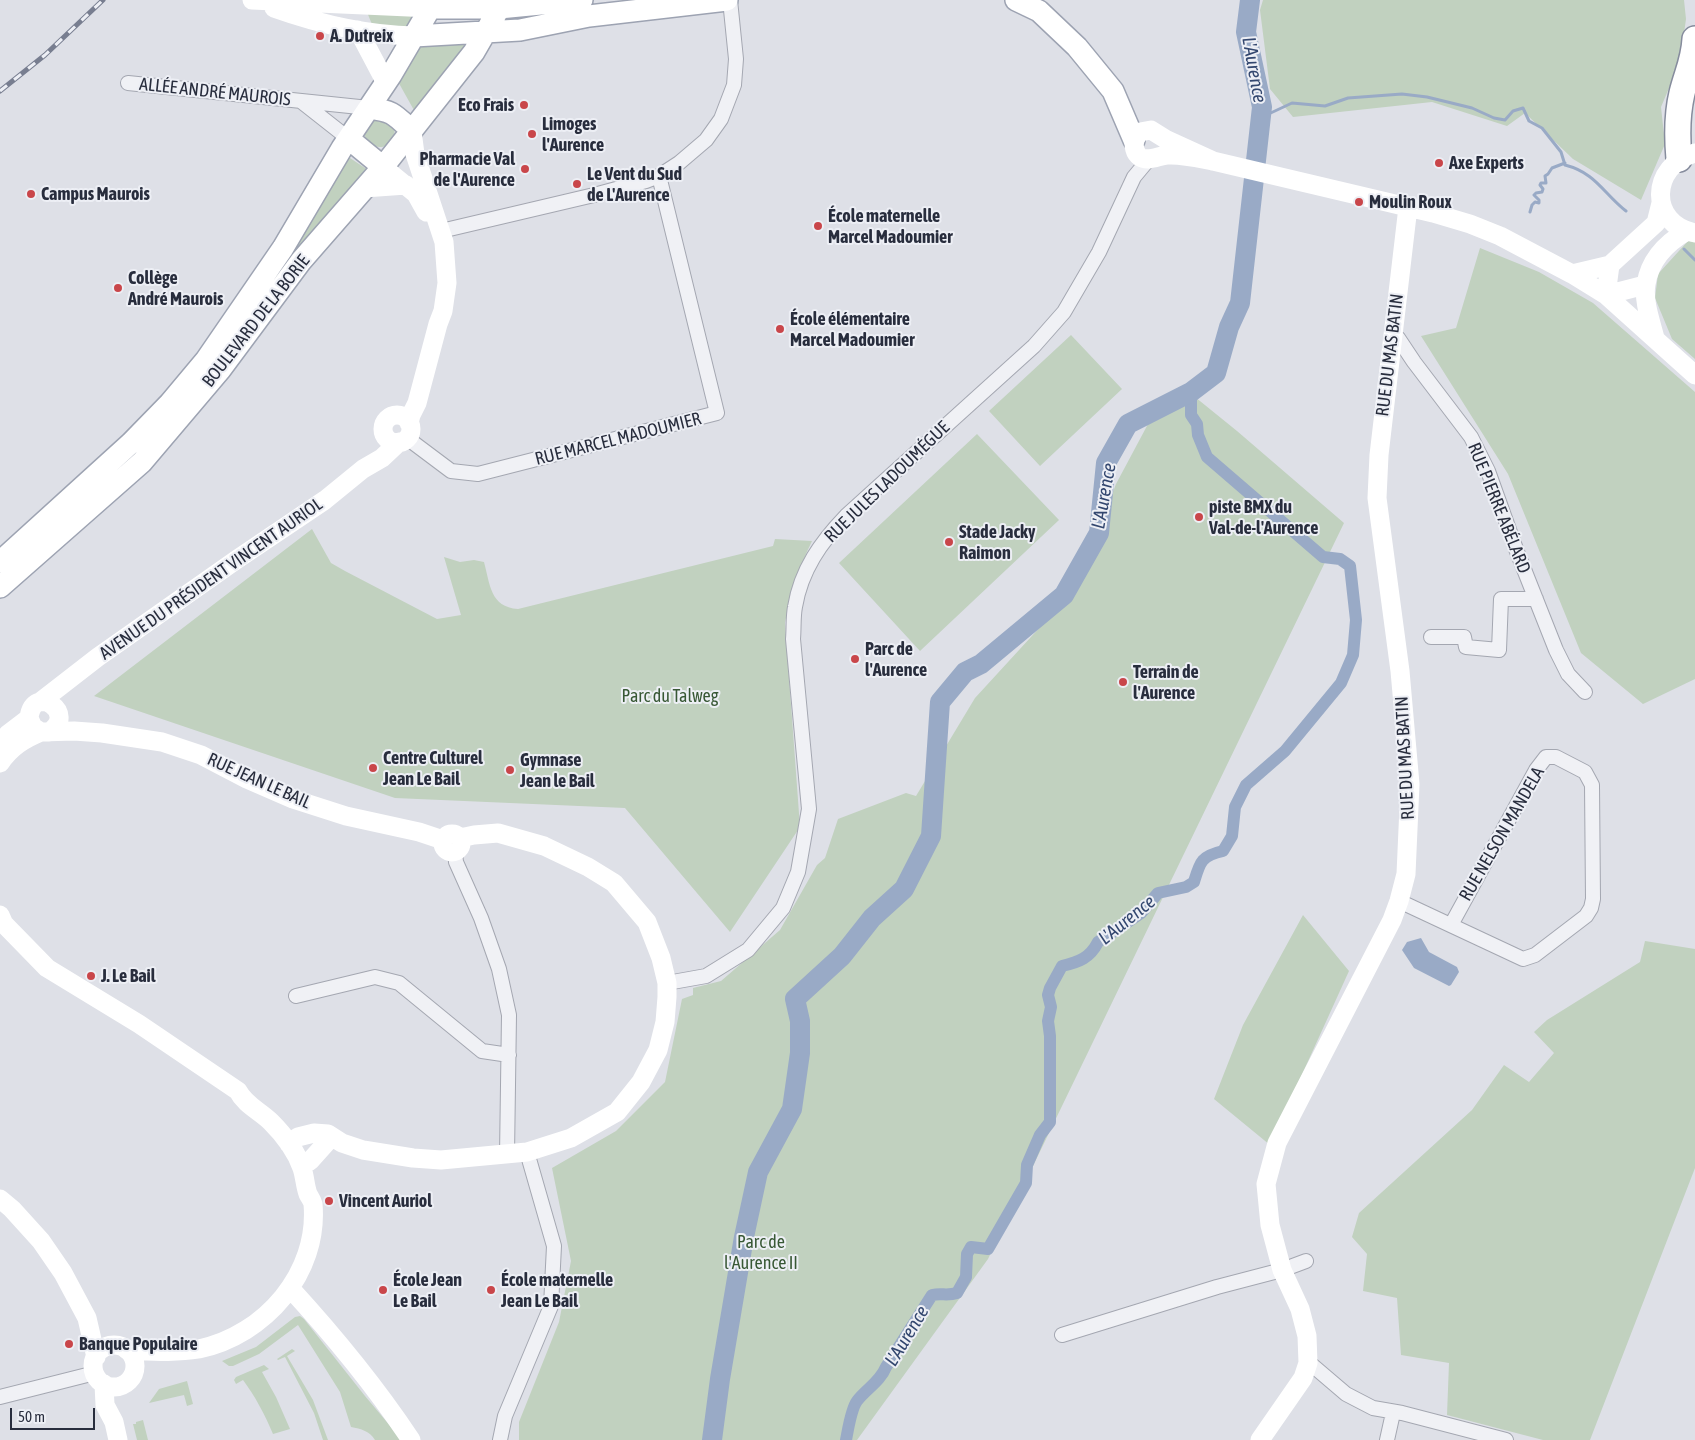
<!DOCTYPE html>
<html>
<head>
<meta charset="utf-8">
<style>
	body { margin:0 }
	#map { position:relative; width:1695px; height:1440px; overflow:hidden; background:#dee0e7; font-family:"Asap Condensed",sans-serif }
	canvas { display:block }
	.scale { position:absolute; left:10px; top:1408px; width:85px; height:22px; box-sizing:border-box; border:2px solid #282d3d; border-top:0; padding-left:6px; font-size:15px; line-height:18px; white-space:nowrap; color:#282d3d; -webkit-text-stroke:4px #edeff5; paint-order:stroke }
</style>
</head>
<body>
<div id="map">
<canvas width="1695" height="1440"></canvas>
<div class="scale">50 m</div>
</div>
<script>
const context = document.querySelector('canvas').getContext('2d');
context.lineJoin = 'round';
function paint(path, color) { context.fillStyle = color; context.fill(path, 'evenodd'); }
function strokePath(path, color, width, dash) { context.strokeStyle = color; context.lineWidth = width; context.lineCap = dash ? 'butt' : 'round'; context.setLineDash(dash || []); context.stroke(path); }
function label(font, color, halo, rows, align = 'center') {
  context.font = font + ' "Asap Condensed",sans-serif'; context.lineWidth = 4; context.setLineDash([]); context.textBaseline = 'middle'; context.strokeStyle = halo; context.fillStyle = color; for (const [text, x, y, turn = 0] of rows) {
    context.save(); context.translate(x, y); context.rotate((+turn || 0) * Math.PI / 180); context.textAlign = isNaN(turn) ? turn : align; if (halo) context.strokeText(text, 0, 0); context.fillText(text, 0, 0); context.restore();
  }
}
paint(new Path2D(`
	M1263,0H1684L1686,19L1680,62L1661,107L1665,144L1641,200L1573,159L1525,113L1507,126L1432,102L1293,117L1270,89L1260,10Z
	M367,12L413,16L407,30L373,27Z
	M421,40L469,42L415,112L396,78Z
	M373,117L394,126C399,148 372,156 364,134Z
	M347,156L368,170L282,270L279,267Z
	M1688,241L1695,242V359L1672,339L1655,298L1658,274Z
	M1480,248L1539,272L1593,303L1695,392V679L1643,704L1581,653L1508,474L1421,336L1456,328Z
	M1071,335L1122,389L1040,466L989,411Z
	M1195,397L1237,431L1344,523L988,1259L857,1440H519V1422L559,1322L571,1261L552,1168L616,1131L665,1082L682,999L693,995V988L721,981L780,930L817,865L825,858L838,819L906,793L916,796L975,698L1075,589L1116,484L1148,424Z
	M977,434L1059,520L920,651L839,563Z
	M312,529L331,563L345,571L437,619L461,615L444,557L460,562L474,560L484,562C490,584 490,607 518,609L773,546L775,539L812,541C799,568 790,594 785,623L800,827L730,932L625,808L395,798L94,696Z
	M1303,915L1349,971L1270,1145L1214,1099L1243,1025Z
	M1645,941L1695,949V1168L1590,1440H1543L1447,1415L1449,1363L1401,1355L1397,1298L1363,1291L1367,1254L1352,1237L1359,1213L1472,1110L1504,1065L1529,1082L1554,1053L1534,1032L1547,1020L1640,962Z
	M300,1316L304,1319L365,1396L402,1440H375C370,1431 361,1429 351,1427L340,1392L298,1325L259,1354L233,1366H229L222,1361L256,1347L295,1317Z
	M292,1349L295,1351L287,1356L313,1400L328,1440H323L314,1413L285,1357L278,1360L277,1359Z
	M264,1365L269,1369L262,1372L276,1397L290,1429L273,1434C265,1415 255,1396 243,1380L236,1384L234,1380L236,1377Z
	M187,1381L193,1404L187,1406L184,1395L149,1403L159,1389Z
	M143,1420L148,1440H137L133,1424H136V1422Z`), '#c1d1bf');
paint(new Path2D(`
	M1421,938L1429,952L1457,967L1459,972L1451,985L1449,986L1414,968L1402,950L1407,942Z`), '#99aac6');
strokePath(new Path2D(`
	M1260,118L1292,103L1325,106L1348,98L1402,94L1427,97L1472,108L1494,118L1505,120L1513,111L1523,108L1529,121L1542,128L1561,152L1565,165C1596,173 1603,193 1626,211
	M1530,212L1532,205L1535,202L1539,203V200L1534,195L1536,193L1542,192L1543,189L1540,185L1541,183H1546L1545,176L1548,174L1552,168L1565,163
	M1684,249L1695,260`), '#99aac6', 3);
strokePath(new Path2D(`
	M846,1440C848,1430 851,1409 857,1401C866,1389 880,1382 886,1367L932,1295C941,1293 948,1296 957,1293L966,1277L967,1254L971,1247L988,1249L1026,1183L1027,1165L1040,1135L1050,1122V1036L1048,1021L1051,1007L1048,995L1050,988L1062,966C1079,962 1090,958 1098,942L1141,913L1158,893L1186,887L1194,882C1200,862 1201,856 1223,851L1232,836L1235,807L1246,785L1285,751L1341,683L1353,655L1356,620L1350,566L1340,559L1323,557L1207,457L1198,435L1197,424L1191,415V392`), '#99aac6', 12);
strokePath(new Path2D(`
	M712,1440L720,1379L744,1237L758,1172L792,1109L800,1053V1021L795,999L842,956L872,918L904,889L931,836L940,702L965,672L981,664L1064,595L1099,533L1106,463L1128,424L1191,392L1216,373L1229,327L1240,303L1262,107L1246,32L1250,0`), '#99aac6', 20);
const street = new Path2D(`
	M128,83L369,108
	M302,102L349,139
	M441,231L594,195L646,181L659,176L679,163L706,140L721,119L734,85L736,59L730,0
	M1393,335L1398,338L1414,362L1471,437L1488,471L1516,549L1556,650L1568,674L1585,692
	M407,438L451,471L478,474L717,413L659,176
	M1431,637H1464L1466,647L1499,650L1501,599H1536
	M455,852L456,862L481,918L499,969L509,1015L507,1155
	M1399,901L1523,959L1535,955L1586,916L1591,908L1593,899L1592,785L1585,772L1556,757H1546L1536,770L1451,925
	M667,983L706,976L748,950L783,908L798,872L809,809L793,639C794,628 793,617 795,607C801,570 821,542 846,516L1034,346L1064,312L1099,252L1134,177L1149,159
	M296,996L375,977L399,983L482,1051L509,1055
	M1062,1335L1217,1287L1282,1270L1306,1261
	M1308,1363L1312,1365L1346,1394L1373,1408L1402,1413L1506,1440
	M0,1397L95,1373
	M500,1440L505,1416L551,1306L554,1246L527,1152
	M1387,1440L1393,1413`);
const primary = new Path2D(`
	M1016,0L1039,11L1077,47L1113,91L1134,140
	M431,8H499L582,0
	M414,36L520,30L589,16L727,0
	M369,108C393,111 394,114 412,131
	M349,139L383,167
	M0,562L131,443L170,403L206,360L283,248L342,148L391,75L435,0
	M0,587L142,462L220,370L301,261L383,167L474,52L504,0`);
const highway = new Path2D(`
	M1679,159C1677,137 1677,114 1682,93C1687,73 1694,60 1695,39`);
strokePath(street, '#a4a7b1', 16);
strokePath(primary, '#9da3b2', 24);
strokePath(highway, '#868c9d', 28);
strokePath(street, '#f0f1f5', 14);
strokePath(new Path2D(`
	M252,0L431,8
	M274,8C319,24 366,35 414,36
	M358,30L386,83
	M1695,153C1650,165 1648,224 1695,233
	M1213,161L1167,140L1151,130L1140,132L1134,140C1134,146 1134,153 1140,157C1148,162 1158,156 1167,155C1182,154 1198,158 1213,161L1433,213L1470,224L1500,236L1572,274L1606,295L1695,375
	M383,167L416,194L426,212
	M364,188L406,185
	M1610,265L1606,295L1645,285
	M1572,274L1610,265L1656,223L1661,203
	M1655,338C1651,322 1643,301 1646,284C1650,260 1666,243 1687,231
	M383 429a14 14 0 1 1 28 0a14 14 0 1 1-28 0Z
	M409,423L411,415L417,403L438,324L443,311L447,283L444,242L415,154L412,131
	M40,702L98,657L236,560L325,500L363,469L382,458L399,442
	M49,732C79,714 33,682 29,718L33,727L41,732L74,731L102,733L162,742L201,755L247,779L293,799L346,816L419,832L443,840
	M0,743L8,734L29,718
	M0,763C11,747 24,739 41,732
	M443 843a9 9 0 1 1 18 0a9 9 0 1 1-18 0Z
	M0,915L4,924L47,968L139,1024L238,1091C245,1105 260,1111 271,1122C284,1135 296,1151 302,1168C305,1177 305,1186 308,1194C310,1198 312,1200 313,1204C319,1273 265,1335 199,1349C175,1353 151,1351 127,1350
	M289,1144L298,1137L314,1133L328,1134L342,1143L363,1150L413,1158L441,1160L527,1152L571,1138L617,1112L641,1082L658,1050L665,1022L667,997V983L661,958L647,922L614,883L588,867L544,846L498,833L474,835L460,838
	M310,1161L327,1142
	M0,1199L12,1209L41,1241L63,1273L87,1318L96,1357
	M290,1288C334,1336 375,1386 411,1440
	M93 1366a21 21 0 1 1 42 0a21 21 0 1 1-42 0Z
	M104,1384L105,1405L114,1422L118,1440
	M1260,1440L1303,1378L1308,1363L1307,1336L1300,1309L1282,1270L1270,1225L1266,1184L1277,1143L1392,920L1399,901L1406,874L1410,784L1400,671L1377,498L1379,455L1408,207`), '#fff', 19);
strokePath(primary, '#fff', 21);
strokePath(highway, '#fff', 25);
const rail = new Path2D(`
	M0,91L45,55L103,0`);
strokePath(rail, '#787e90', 5);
strokePath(rail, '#edeff5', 3, [9]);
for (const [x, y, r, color] of [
	[320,36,5,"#c9464a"],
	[524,105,5,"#c9464a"],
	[532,134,5,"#c9464a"],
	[1439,163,5,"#c9464a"],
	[525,169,5,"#c9464a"],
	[577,184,5,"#c9464a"],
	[31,194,5,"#c9464a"],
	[1359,202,5,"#c9464a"],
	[818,226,5,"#c9464a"],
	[118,288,5,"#c9464a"],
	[780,329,5,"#c9464a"],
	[1199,517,5,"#c9464a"],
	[949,542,5,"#c9464a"],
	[855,659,5,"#c9464a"],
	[1123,682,5,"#c9464a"],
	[373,768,5,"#c9464a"],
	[510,770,5,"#c9464a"],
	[91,976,5,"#c9464a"],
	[329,1201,5,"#c9464a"],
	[383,1290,5,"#c9464a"],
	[491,1290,5,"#c9464a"],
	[69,1344,5,"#c9464a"]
]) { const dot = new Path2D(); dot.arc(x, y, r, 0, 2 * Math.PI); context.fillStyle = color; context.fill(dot); strokePath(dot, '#edeff5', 2); }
label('bold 18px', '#282d3d', '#edeff5', [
	["A. Dutreix",330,36],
	["Eco Frais",514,105,"right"],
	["Limoges",542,124],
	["l'Aurence",542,145],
	["Pharmacie Val",515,159,"right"],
	["de l'Aurence",515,180,"right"],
	["Axe Experts",1449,163],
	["Le Vent du Sud",587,174],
	["de L'Aurence",587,195],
	["Campus Maurois",41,194],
	["Moulin Roux",1369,202],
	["École maternelle",828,216],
	["Marcel Madoumier",828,237],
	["Collège",128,278],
	["André Maurois",128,299],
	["École élémentaire",790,319],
	["Marcel Madoumier",790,340],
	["piste BMX du",1209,507],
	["Val-de-l'Aurence",1209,528],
	["Stade Jacky",959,532],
	["Raimon",959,553],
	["Parc de",865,649],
	["l'Aurence",865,670],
	["Terrain de",1133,672],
	["l'Aurence",1133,693],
	["Centre Culturel",383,758],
	["Jean Le Bail",383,779],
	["Gymnase",520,760],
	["Jean le Bail",520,781],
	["J. Le Bail",101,976],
	["Vincent Auriol",339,1201],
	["École Jean",393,1280],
	["Le Bail",393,1301],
	["École maternelle",501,1280],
	["Jean Le Bail",501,1301],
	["Banque Populaire",79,1344]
], 'left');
label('18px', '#282d3d', '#edeff5', [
	["ALLÉE ANDRÉ MAUROIS",215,92,6],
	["BOULEVARD DE LA BORIE",256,321,-52],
	["RUE DU MAS BATIN",1390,355,-83],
	["RUE MARCEL MADOUMIER",618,439,-14],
	["RUE JULES LADOUMÉGUE",887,482,-44],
	["RUE PIERRE ABÉLARD",1499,508,68],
	["AVENUE DU PRÉSIDENT VINCENT AURIOL",211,579,-35],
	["RUE DU MAS BATIN",1405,758,-93],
	["RUE JEAN LE BAIL",259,781,24],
	["RUE NELSON MANDELA",1502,834,-60]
]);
label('18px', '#385835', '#edeff5', [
	["Parc du Talweg",670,696],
	["Parc de",761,1242],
	["l'Aurence II",761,1263]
]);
label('italic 19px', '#33476f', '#edeff5', [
	["L'Aurence",1254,70,80],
	["L'Aurence",1104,496,-80],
	["L'Aurence",1127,920,-39],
	["L'Aurence",907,1336,-59]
]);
</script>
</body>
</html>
